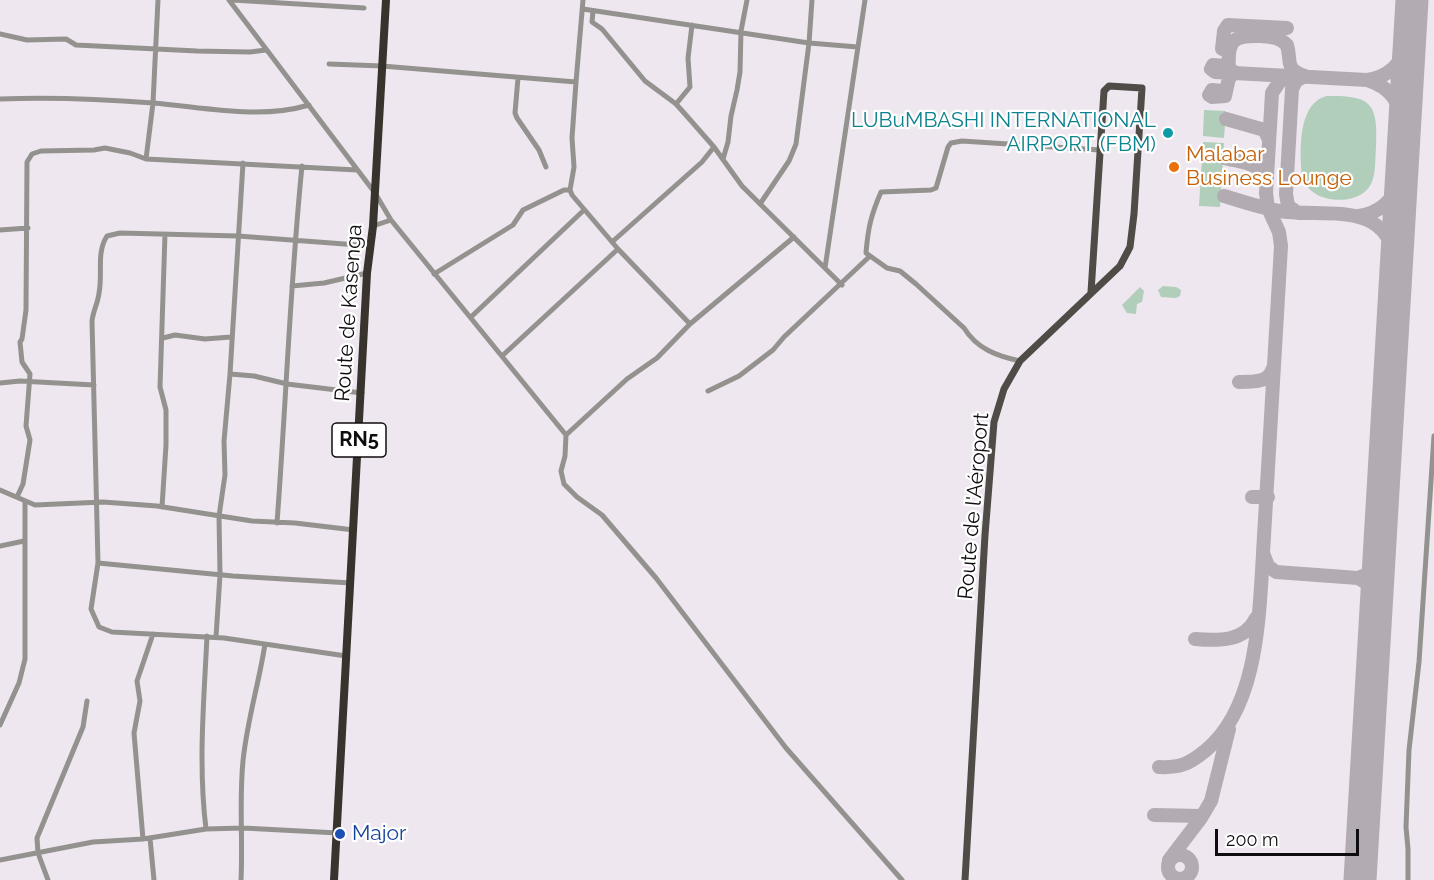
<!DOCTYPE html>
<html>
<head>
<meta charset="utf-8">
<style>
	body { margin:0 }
	#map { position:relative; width:1434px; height:880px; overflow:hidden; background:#eee7ef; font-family:Raleway,sans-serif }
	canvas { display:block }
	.scale { position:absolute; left:1215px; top:829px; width:144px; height:27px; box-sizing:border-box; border:3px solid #0f0c0f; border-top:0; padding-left:8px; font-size:18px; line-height:21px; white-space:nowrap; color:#0f0c0f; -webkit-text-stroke:4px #fff; paint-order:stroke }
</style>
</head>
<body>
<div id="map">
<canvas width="1434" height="880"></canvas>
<div class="scale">200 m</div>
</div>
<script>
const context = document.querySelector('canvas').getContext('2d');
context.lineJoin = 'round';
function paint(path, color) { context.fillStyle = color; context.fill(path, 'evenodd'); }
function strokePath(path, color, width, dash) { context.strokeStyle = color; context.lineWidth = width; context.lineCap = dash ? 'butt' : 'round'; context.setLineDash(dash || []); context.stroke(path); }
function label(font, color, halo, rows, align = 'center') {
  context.font = font + ' Raleway,sans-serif'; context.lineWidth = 4.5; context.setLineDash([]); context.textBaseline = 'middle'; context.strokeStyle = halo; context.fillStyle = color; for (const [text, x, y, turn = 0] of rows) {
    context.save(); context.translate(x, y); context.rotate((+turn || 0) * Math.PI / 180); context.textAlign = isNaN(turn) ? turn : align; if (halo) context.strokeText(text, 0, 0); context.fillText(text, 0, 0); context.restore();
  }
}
paint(new Path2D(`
	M1327,96C1372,95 1378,104 1376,147C1375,159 1376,174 1371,184C1362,203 1328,204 1313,192C1307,188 1305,183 1302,177C1300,153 1297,103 1327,96Z
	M1204,110L1226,111L1224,138L1203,136Z
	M1203,142L1224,143L1220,207L1199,206Z
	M1163,286L1176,287L1181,290L1180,296L1176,298L1161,297L1158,290Z
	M1140,287L1144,291L1142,302L1137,304L1136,314L1127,313L1122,305Z`), '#b0ceba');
strokePath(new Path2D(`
	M1222,49L1224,31L1228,25L1287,28
	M1225,66L1213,65L1211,69L1215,72L1234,73
	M1236,73L1229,69C1227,40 1233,35 1261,36C1272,37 1279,37 1287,45C1292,62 1284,69 1305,76
	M1367,80C1389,77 1400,64 1409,45
	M1223,91L1212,90L1209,95L1212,97L1225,96L1229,78L1234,73L1289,76
	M1226,119L1261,129L1265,131L1269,140
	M1225,158C1239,162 1260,163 1267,178
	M1224,196C1245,202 1266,210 1287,212C1332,216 1386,202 1396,261
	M1298,213L1288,206L1286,194L1292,89L1296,81L1305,76
	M1359,216C1380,213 1391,201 1401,183
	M1239,382C1253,381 1268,384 1273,368
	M1252,497H1268
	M1358,578L1368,574L1379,561
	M1376,597L1370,585L1358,578L1276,572L1268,566L1263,553L1281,246L1279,232L1268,208L1266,193L1272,93L1280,81L1292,76L1367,80C1391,87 1402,104 1404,128
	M1195,639C1218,641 1245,642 1256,618
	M1159,767C1180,768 1189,764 1205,751C1258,708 1259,617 1263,554
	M1154,815L1202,816
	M1168 867a12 12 0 1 1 24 0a12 12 0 1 1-24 0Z
	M1169,860L1201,818L1211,801L1229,729`), '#b2acb2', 14);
strokePath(new Path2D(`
	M1360,880L1412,0`), '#b2acb2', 33);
strokePath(new Path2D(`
	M229,0L375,193L391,220L566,435L565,456L561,471L564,484L577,497L602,515L656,578L786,748L902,880
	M232,0L364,8
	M583,0L576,82L572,138L574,167L570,190L572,195L618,249L690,324
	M583,9L809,43L858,47
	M593,11L592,22L602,29L645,81L676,104L685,114L714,147L742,186L842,285
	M0,34L27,40L66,39L76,45L197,51L250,52L266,50
	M329,64L382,66L576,82
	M518,78L515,113L517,118L539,150L546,167
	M0,99C51,97 101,99 153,103C203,107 259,120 309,105
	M676,104L690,87L688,58L692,25
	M146,159L153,103L158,0
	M723,159L728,142L731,116L737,90L740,72L741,31L747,0
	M243,163L230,374L254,376L287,384L362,393
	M760,204L789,161L796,144L809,43L812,0
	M373,226L391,220
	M0,230L28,228
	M612,242L702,162L714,147
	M825,268L865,0
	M434,274L513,225L523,210L564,190H570
	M292,286L324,283L367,273
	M471,317L584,210
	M163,338L175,335L205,339L231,337
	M502,356L618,249
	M1020,361C997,356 977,349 964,328L916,284L900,271L887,268L866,253C868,228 871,215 881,192L931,190L936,188L948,147L951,143L962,141L1100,150
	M0,383L20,381L94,385
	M708,391L739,376L773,350L784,337L870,256
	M566,435L627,379L657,358L690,324L794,237
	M0,490L35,505L103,502L157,506L252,521L295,523L354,530
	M17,497L23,484L30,440L26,426L30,374L22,362L20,342L22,339L26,310L27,162L32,154L41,151L94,150L105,148L130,153L146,159L357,170
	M162,507L166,445V410L160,387L165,234
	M277,523C286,404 290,285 302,166
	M0,546L24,541
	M98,563L233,576L351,583
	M216,637L220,575L219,516L225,475L224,441L230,374
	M346,656L224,638L112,632L99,627L91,609L98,563L92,321C93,311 98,303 99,293C103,273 96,253 107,236L120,233L238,236L371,246
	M0,725L19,683L25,659V501
	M206,829C198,765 204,700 207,636
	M150,838L154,880
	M143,839L134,733L140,701L137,681L153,634
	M0,860L93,842L143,839L206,829L243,828L338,833
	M48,880L38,853L37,838L83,727L87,701
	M241,880C243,840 239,800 243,761C247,721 259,683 265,644
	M1408,880V849L1406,827L1409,750L1419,662L1434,436`), '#94928f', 5);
strokePath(new Path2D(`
	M965,880L985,535L994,422L1004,389L1020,361L1120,266L1130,247L1134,214L1142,88L1109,86L1104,91L1091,292`), '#4f4b46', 7);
strokePath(new Path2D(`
	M334,880L367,273L373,226L386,0`), '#38332d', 8);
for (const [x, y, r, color] of [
	[1168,133,6,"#0f9aa8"],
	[1174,167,6,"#e8710a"],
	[340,834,6,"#1a4fb4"]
]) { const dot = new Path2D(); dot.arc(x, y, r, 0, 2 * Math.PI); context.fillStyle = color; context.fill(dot); strokePath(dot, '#fff', 2); }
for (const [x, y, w] of [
	[359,440,54]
]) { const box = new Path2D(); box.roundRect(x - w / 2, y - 17, w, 34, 4.5); context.fillStyle = '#fff'; context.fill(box); strokePath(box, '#0f0c0f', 1.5); }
label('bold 20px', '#0f0c0f', null, [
	["RN5",359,440]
]);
label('21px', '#0d838f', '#fff', [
	["LUBuMBASHI INTERNATIONAL",1156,121],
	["AIRPORT (FBM)",1156,145]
], 'right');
label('21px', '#c56008', '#fff', [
	["Malabar",1186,155],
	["Business Lounge",1186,179]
], 'left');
label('21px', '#0f0c0f', '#fff', [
	["Route de Kasenga",349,313,-86],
	["Route de l'Aéroport",974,506,-85]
]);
label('21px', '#164399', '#fff', [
	["Major",352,834]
], 'left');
</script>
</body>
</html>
